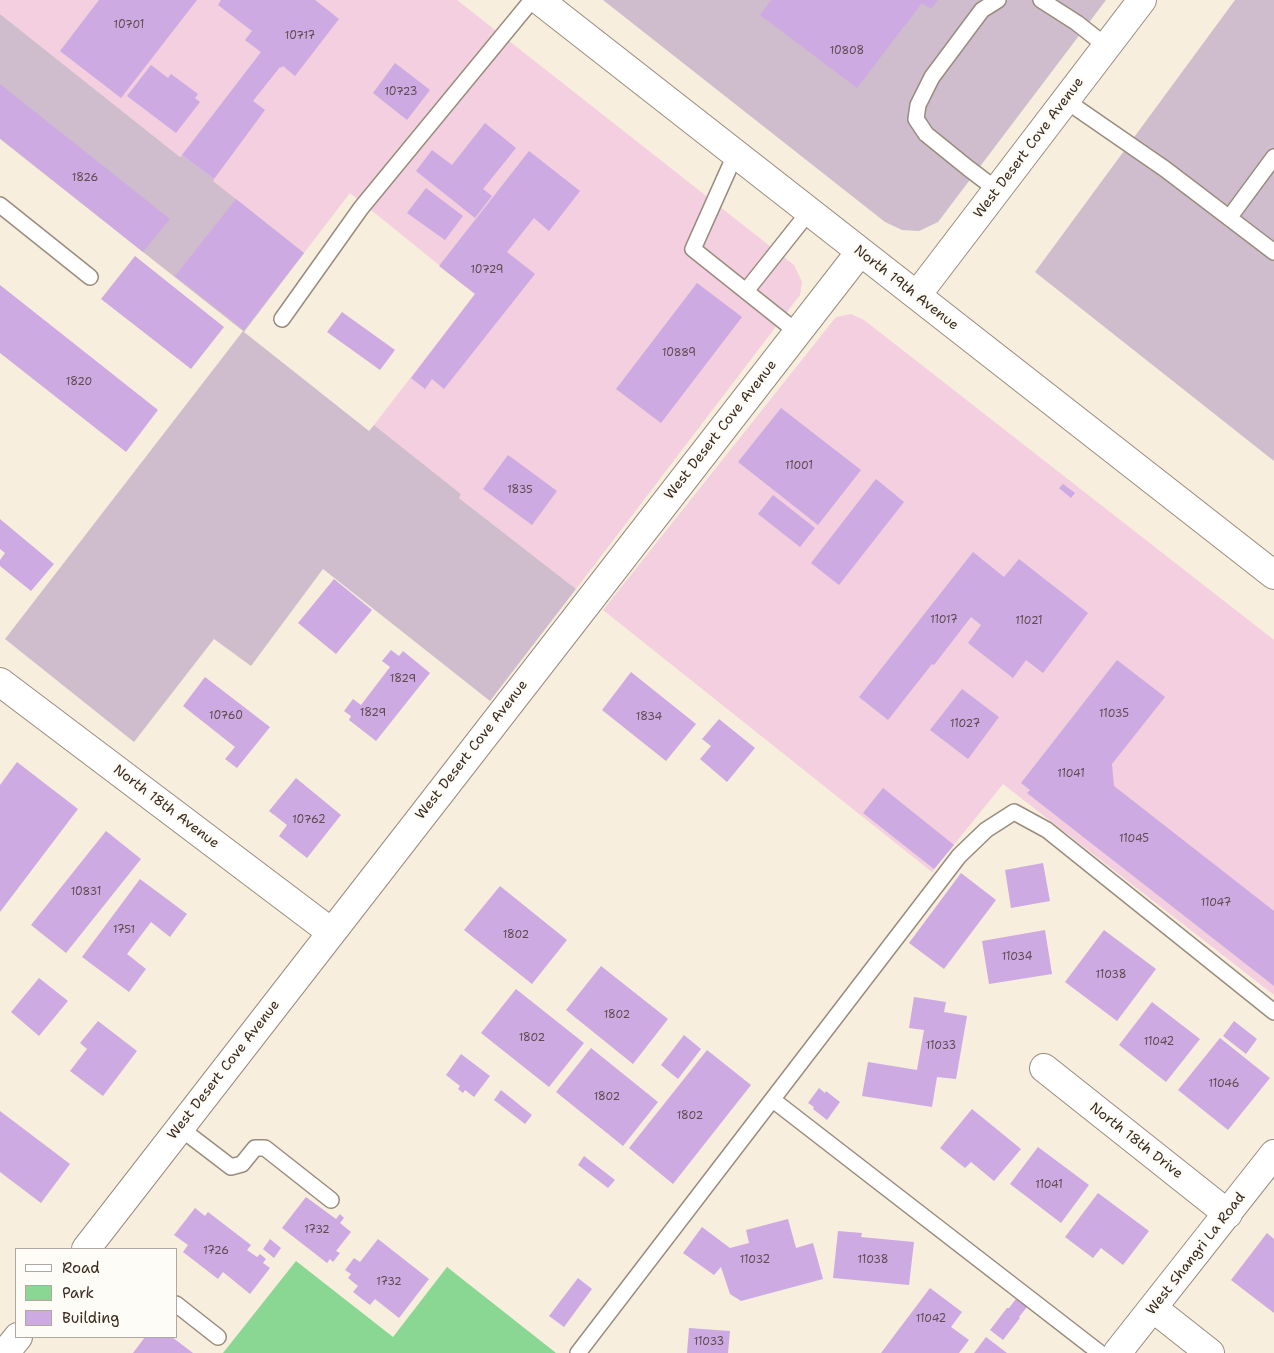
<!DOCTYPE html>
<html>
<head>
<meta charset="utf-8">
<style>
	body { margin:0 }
	#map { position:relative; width:1274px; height:1353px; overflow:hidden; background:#f7eedd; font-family:"Shantell Sans",sans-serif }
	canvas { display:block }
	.legend { position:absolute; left:15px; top:1248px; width:162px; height:90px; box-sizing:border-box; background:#fdfcf7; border:1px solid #afa8a0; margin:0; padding:6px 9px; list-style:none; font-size:15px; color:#3b2a1e }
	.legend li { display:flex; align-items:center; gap:10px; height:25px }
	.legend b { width:25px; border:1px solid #afa8a0 }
</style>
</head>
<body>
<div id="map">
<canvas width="1274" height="1353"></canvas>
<ul class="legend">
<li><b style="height:6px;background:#fff"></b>Road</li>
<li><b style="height:14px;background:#8ad693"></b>Park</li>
<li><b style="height:14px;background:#cdaae2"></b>Building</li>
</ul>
</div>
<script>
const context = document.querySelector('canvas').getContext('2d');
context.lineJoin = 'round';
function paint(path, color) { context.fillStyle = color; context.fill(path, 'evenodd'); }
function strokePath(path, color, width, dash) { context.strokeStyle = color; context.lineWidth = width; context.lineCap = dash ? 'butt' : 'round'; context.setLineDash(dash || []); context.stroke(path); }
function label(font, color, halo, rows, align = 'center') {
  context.font = font + ' "Shantell Sans",sans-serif'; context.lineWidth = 5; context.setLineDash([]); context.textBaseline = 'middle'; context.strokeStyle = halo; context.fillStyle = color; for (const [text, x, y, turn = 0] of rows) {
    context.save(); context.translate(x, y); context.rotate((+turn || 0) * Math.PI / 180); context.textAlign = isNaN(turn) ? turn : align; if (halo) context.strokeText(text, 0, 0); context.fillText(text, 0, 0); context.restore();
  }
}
paint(new Path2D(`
	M0,0H457L794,265L802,282L800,295L576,589L459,498L461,494L374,425L475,294L350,193L304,253L212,181L213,179L182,155L180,157L0,14Z
	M851,314L864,320L1274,640V995L1003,784L932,872L603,610L836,317Z`), '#f3cfdf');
paint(new Path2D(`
	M603,0H1106L938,222L919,231L902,230L885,222Z
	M1235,0H1274V461L1035,272Z
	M0,14L180,157L182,155L214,179L213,181L304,253L244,332L369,431L374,425L461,494L459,498L576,589L490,701L323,569L251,666L214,639L134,742L5,639L243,331L0,139Z`), '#cfbdce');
paint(new Path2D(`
	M296,1261L393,1337L447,1267L556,1353H223Z`), '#8ad693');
paint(new Path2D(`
	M99,0H197L121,98L60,51Z
	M221,0H315L339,19L295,76L283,66L281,68L280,67L253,101L265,110L214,179L182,155L261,52L245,40L252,31L218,5Z
	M771,0H938L931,9L922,3L857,88L760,15Z
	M395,63L430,90L407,120L373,93Z
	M151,65L168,78L171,74L198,94L195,98L200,102L176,133L127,96Z
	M0,84L170,219L143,252L0,138Z
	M485,123L516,148L483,189L492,196L475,218L416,171L432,150L452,165Z
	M529,151L580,191L549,231L534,218L507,252L535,274L444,389L432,379L425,389L411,378L475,294L439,266Z
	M426,188L463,216L445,240L407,213Z
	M236,199L304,253L244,330L175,276Z
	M135,256L224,327L191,369L101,299Z
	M697,283L742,317L661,423L616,389Z
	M0,285L158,410L126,452L0,353Z
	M342,312L395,350L380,370L327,332Z
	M781,408L861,470L818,525L738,462Z
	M508,455L557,491L532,525L483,489Z
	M876,479L904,502L839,585L811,563Z
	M1063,484L1075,493L1071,498L1059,488Z
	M773,495L815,528L800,547L758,514Z
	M0,519L54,564L31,591L0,566V560L5,553L0,549Z
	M973,552L1004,577L1019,559L1088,613L1043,673L1026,660L1013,678L968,643L981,625L971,617L934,665L932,664L888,720L859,697Z
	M334,579L372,610L336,654L298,623Z
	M391,650L399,656L403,651L430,673L376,741L349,720L351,716L344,711L353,699L361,705L390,667L382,661Z
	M1117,660L1165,697L1112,764L1114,786L1274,911V986L1027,793L1030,790L1021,783Z
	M631,672L696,724L666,761L602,710Z
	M205,677L270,727L237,768L225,759L235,747L183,706Z
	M962,689L999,717L968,759L930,730Z
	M719,719L755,748L727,782L700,759L711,746L702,739Z
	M17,762L78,809L0,912V785Z
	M296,778L341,815L307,858L279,836L287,825L269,811Z
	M883,788L954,845L934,869L863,813Z
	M106,831L141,859L66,953L31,925Z
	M1043,863L1050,901L1011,908L1005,870Z
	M961,873L996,900L944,969L909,943Z
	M140,879L187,914L170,937L151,922L127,954L146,969L129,992L82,957Z
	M500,886L567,940L532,984L464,930Z
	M1045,930L1052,974L989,984L982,941Z
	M1104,930L1156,969L1117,1021L1065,982Z
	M601,966L668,1019L633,1064L566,1010Z
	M39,978L68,1001L39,1036L11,1012Z
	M516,989L584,1043L549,1087L481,1033Z
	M914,997L946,1002L944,1012L967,1016L956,1079L937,1077L932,1107L862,1096L868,1062L917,1070L924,1030L909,1028Z
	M1152,1002L1200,1039L1166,1082L1119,1045Z
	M98,1021L137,1051L103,1096L70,1071L87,1049L80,1043Z
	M1234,1021L1257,1039L1246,1054L1223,1036Z
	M684,1035L701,1049L678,1079L661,1065Z
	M1220,1038L1270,1078L1228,1130L1178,1090Z
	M591,1048L658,1102L623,1146L556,1092Z
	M707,1050L751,1085L673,1184L629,1148Z
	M461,1054L490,1076L474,1097L465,1090L463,1093L458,1089L460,1086L446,1075Z
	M819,1088L825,1093L826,1091L840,1102L827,1120L813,1109L814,1107L808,1103Z
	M501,1090L532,1115L525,1124L494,1100Z
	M972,1109L1021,1149L994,1181L971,1162L965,1168L940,1148Z
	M0,1111L70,1164L41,1203L0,1172Z
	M1038,1147L1089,1185L1061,1223L1010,1184Z
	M584,1156L615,1180L608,1188L578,1165Z
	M1098,1193L1149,1231L1123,1265L1101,1248L1093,1258L1065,1237Z
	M306,1197L336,1219L340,1214L344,1218L340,1223L351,1232L336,1251L340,1253L333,1262L330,1259L327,1263L282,1228Z
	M195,1208L205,1216L208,1212L251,1245L247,1250L257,1257L260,1254L266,1259L263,1263L270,1268L250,1294L223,1272L218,1279L183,1252L188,1245L174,1235Z
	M788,1219L796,1248L813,1243L823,1279L741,1301L730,1294L721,1267L714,1275L683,1253L702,1227L730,1248L749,1243L746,1230Z
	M838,1231L862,1233L861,1237L914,1242L909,1285L833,1278Z
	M1267,1233L1274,1239V1313L1231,1280Z
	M270,1239L281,1248L274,1258L263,1249Z
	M378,1239L429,1279L399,1318L375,1299L370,1305L353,1292L358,1286L348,1278L351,1274L345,1270L354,1258L360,1262Z
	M578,1278L592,1289L564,1327L549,1316Z
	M930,1288L962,1312L951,1327L969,1340L959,1353H881Z
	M1016,1299L1027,1307L1019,1317L1020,1318L1003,1340L990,1330L1007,1308H1009Z
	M689,1328L730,1331L728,1353H687Z
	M145,1337H172L193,1353H133Z
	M986,1337L1007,1353H974Z`), '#cdaae2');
const service = new Path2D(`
	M1041,0L1077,23L1106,46
	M1065,100L1165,169L1274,252
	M735,155L693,249L797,332
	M997,190L968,168L926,134L916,119L918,105L932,77L982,10L998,0
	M0,205L90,277
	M1229,218L1274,157
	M746,291L808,213
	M282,319L361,208L532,0
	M773,1100L1100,1353
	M180,1128L231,1167L242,1164L255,1148H265L331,1200
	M176,1304L218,1337
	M578,1353L959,856L986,830L1014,812L1047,830L1274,1012`);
const minor = new Path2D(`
	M917,295L1142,0
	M0,682L331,932
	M1044,1068L1228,1214
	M86,1249L860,252
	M1153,1308L1210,1353
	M5,1353L18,1337
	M1117,1353L1274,1154`);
const primary = new Path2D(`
	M539,0C783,192 1028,384 1274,575`);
strokePath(service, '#998c7e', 18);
strokePath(minor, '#998c7e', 30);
strokePath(primary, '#998c7e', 30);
strokePath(service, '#fff', 15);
strokePath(minor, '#fff', 28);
strokePath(primary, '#fff', 28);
label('11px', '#604a4f', null, [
	["10701",129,25],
	["10717",300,36],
	["10808",847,51],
	["10723",401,92],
	["1826",85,178],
	["10729",487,270],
	["10889",679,353],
	["1820",79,382],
	["11001",799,466],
	["1835",520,490],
	["11017",944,620],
	["11021",1029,621],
	["1829",403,679],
	["1829",373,713],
	["11035",1114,714],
	["10760",226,716],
	["1834",649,717],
	["11027",965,724],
	["11041",1071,774],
	["10762",309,820],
	["11045",1134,839],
	["10831",86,892],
	["11047",1216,903],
	["1751",124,930],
	["1802",516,935],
	["11034",1017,957],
	["11038",1111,975],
	["1802",617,1015],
	["1802",532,1038],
	["11042",1159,1042],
	["11033",941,1046],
	["11046",1224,1084],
	["1802",607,1097],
	["1802",690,1116],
	["11041",1049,1185],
	["1732",317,1230],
	["1726",216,1251],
	["11032",755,1260],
	["11038",873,1260],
	["1732",389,1282],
	["11042",931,1319],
	["11033",709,1342]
]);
label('14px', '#3b2a1e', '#fdfcf7', [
	["West Desert Cove Avenue",1029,148,-53],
	["North 19th Avenue",906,288,38],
	["West Desert Cove Avenue",721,430,-52],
	["West Desert Cove Avenue",472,750,-52],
	["North 18th Avenue",166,807,37],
	["West Desert Cove Avenue",224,1070,-52],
	["North 18th Drive",1136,1141,38],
	["West Shangri La Road",1196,1254,-52]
]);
</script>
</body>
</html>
